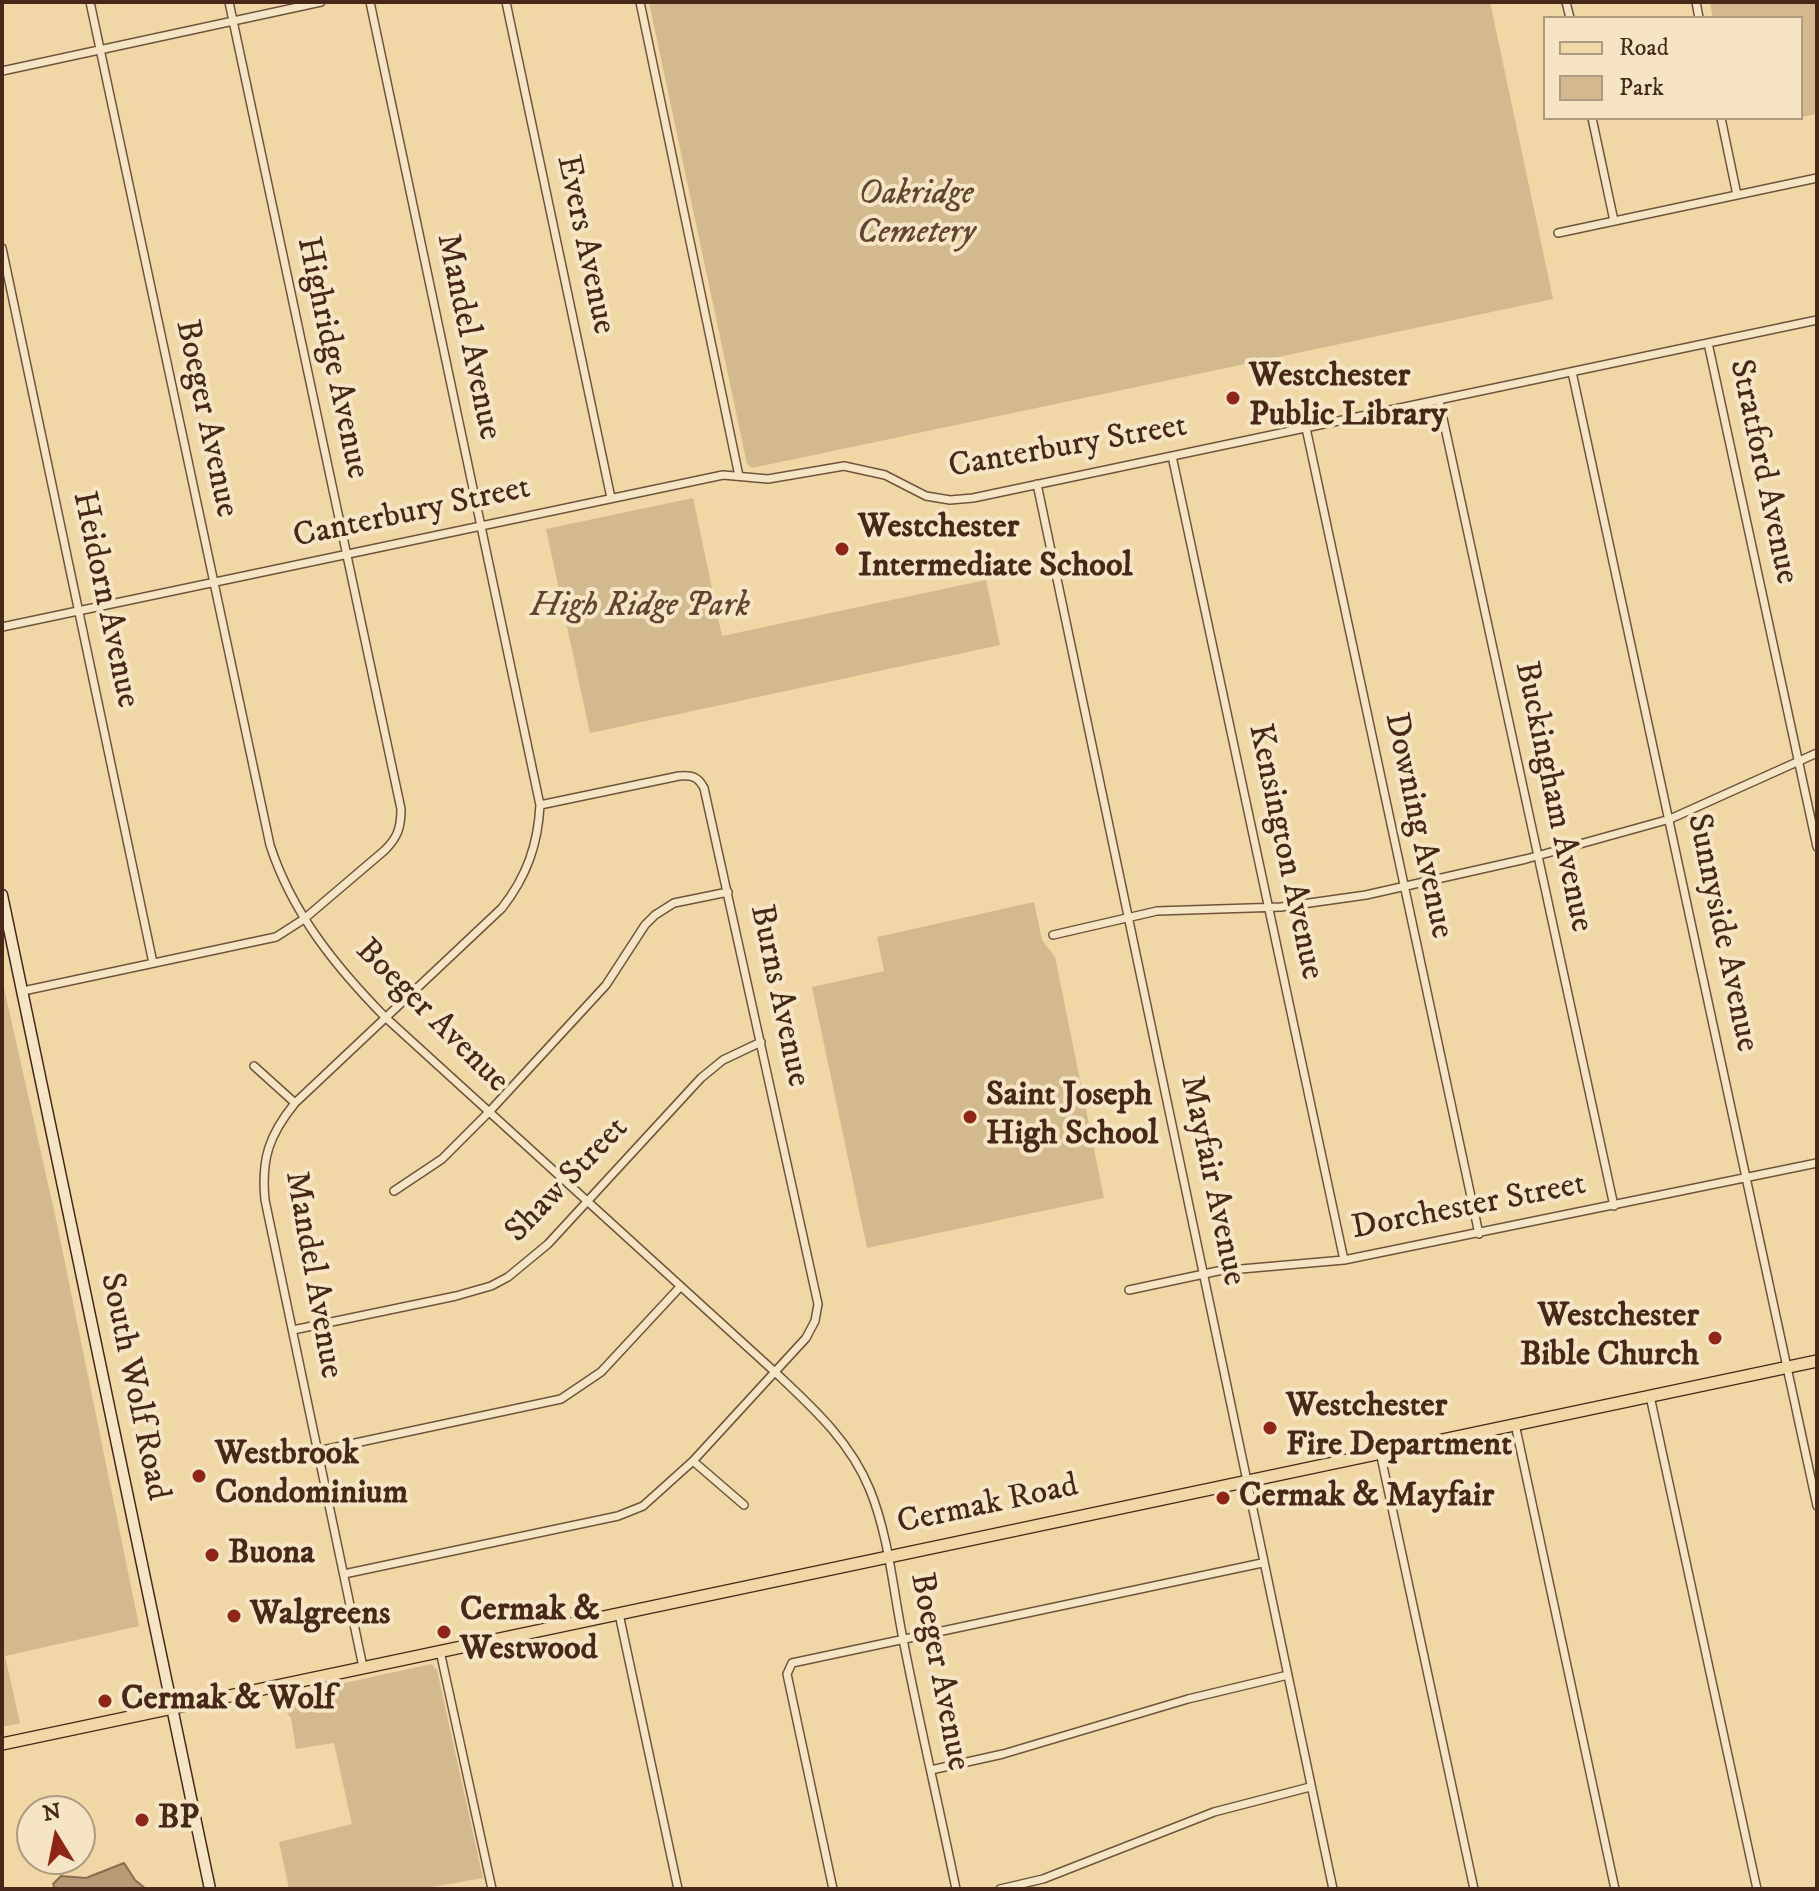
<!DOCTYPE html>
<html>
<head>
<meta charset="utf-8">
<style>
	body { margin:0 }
	#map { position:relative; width:1819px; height:1891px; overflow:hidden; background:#efd7a6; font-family:"IM FELL DW Pica",serif }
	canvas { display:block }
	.frame { position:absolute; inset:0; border:4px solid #472718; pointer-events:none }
	.legend { position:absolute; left:1543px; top:16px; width:260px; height:104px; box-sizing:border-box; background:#f5e5c5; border:2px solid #af9980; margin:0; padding:10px 14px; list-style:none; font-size:24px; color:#472718 }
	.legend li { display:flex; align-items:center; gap:16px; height:40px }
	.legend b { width:40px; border:2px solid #af9980 }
	.north { position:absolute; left:16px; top:1795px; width:80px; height:80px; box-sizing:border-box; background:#f5e5c5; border:2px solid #af9980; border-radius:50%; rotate:350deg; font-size:22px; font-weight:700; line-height:32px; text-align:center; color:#472718 }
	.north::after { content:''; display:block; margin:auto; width:28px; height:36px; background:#8f2418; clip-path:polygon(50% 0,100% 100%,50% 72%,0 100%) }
</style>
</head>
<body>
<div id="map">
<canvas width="1819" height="1891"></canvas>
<div class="frame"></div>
<ul class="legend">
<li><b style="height:10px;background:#efd7a6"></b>Road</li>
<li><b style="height:22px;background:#d2b98e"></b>Park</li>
</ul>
<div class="north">N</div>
</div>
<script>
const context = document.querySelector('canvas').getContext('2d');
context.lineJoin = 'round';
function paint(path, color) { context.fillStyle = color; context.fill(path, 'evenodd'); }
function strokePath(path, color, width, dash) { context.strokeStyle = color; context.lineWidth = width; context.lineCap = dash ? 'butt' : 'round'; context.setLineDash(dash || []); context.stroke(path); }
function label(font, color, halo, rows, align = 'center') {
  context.font = font + ' "IM FELL DW Pica",serif'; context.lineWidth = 8; context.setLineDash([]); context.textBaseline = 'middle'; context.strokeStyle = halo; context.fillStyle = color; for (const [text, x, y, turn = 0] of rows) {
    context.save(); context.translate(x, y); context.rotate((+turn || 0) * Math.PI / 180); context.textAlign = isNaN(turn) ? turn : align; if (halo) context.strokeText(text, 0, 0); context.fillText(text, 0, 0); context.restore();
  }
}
paint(new Path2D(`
	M649,2H1490L1553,299L752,468L747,464Z
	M1710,2H1817V114L1801,117V18H1713Z
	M693,498L722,636L986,580L1000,645L590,733L546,529Z
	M1034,902L1042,940L1055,957L1104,1198L867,1248L812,987L884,971L877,937Z
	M2,979L57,1224L139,1626L5,1656L20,1723L2,1727Z
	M431,1664L437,1670L483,1878L421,1889H289L279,1842L352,1824L334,1743L296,1749L291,1718L282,1705V1700L291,1695Z`), '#d2b98e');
const water = new Path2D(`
	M124,1863L135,1880L146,1889H55L53,1884L61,1876L86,1878Z`);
paint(water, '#b69b76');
strokePath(water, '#8a6d50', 2);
const street = new Path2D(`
	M90,2L270,845C292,913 336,967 385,1017L776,1373C813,1408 850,1441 870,1490C889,1537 893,1590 903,1639C919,1722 939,1806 956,1889
	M506,2L611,498
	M640,2L739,476
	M1566,2L1570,18
	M1696,2L1699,18
	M2,71L321,2
	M1592,118L1614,221
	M1721,118L1737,195
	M1558,233L1817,178
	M2,248L153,963
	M1708,343L1817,847
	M1572,372L1817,1506
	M1439,400L1614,1206
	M1306,428L1479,1234
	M1172,456L1344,1260
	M1037,484L1333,1889
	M2,627L723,475L768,479L844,466L885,475L926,496L950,500L973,498L1817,320
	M1053,935L1157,911L1281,907L1366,895L1526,859L1670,819L1817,753
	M23,991L276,937L304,919L385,850C398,837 401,827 401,809L229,2
	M254,1066L295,1103
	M394,1191L442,1159L489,1112L606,985L645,925L655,915L674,903L728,892
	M1129,1290L1218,1271L1344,1260L1817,1163
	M293,1330L456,1296L491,1286L508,1277L548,1244L701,1078L723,1060L761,1042
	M1650,1396L1757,1889
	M1515,1424L1615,1889
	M318,1451L561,1399L601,1372L680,1287
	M1380,1452L1474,1889
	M693,1461L744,1505
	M344,1574L618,1516L643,1506L693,1461L806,1338L815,1321L818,1304L704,788C698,777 693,775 679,776L540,805
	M619,1614L678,1889
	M440,1651L492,1889
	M363,1667L265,1200C261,1159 269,1135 295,1103L502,908C527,876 538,844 540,805L370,2
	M931,1770L1003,1754L1188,1699L1288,1675
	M833,1889L787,1674L792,1663L1262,1563
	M1000,1889L1043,1879L1214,1812L1310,1787`);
const secondary = new Path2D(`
	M2,895L210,1889`);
const primary = new Path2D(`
	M2,1744L1817,1361`);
strokePath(street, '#71533c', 10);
strokePath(secondary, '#472718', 13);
strokePath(primary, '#472718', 14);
strokePath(street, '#f5e5c5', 7);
strokePath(secondary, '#f5e5c5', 10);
strokePath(primary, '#efd7a6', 11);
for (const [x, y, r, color] of [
	[1233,398,8,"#8f2418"],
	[842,549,8,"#8f2418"],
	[970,1117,8,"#8f2418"],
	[1715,1338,8,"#8f2418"],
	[1270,1428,8,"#8f2418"],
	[199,1476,8,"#8f2418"],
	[1223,1498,8,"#8f2418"],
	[212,1555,8,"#8f2418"],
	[234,1616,8,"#8f2418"],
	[444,1632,8,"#8f2418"],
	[105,1701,8,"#8f2418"],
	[142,1820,8,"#8f2418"]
]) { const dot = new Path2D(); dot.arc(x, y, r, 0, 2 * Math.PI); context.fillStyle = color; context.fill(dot); strokePath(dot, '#f5e5c5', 3); }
label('italic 34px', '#634430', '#f5e5c5', [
	["Oakridge",916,196],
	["Cemetery",916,235],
	["High Ridge Park",640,608]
]);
label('34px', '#472718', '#f5e5c5', [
	["Evers Avenue",584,245,78],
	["Mandel Avenue",467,337,78],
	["Highridge Avenue",331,358,78],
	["Boeger Avenue",205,419,78],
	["Canterbury Street",1068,448,-10],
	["Stratford Avenue",1762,472,78],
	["Canterbury Street",412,514,-12],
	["Heidorn Avenue",104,600,78],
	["Buckingham Avenue",1552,797,78],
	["Downing Avenue",1417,826,78],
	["Kensington Avenue",1284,852,78],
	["Sunnyside Avenue",1721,933,78],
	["Burns Avenue",778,996,78],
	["Boeger Avenue",431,1017,45],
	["Shaw Street",568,1181,-46],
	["Mayfair Avenue",1211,1181,78],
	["Dorchester Street",1469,1208,-11],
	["Mandel Avenue",312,1275,80],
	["South Wolf Road",133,1387,78],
	["Cermak Road",988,1506,-12],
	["Boeger Avenue",938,1672,79]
]);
label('bold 34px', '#472718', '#f5e5c5', [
	["Westchester",1249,378],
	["Public Library",1249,417],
	["Westchester",858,529],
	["Intermediate School",858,568],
	["Saint Joseph",986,1097],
	["High School",986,1136],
	["Westchester",1699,1318,"right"],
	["Bible Church",1699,1357,"right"],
	["Westchester",1286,1408],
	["Fire Department",1286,1447],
	["Westbrook",215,1456],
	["Condominium",215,1495],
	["Cermak & Mayfair",1239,1498],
	["Buona",228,1555],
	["Cermak &",460,1612],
	["Westwood",460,1651],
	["Walgreens",250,1616],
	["Cermak & Wolf",121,1701],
	["BP",158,1820]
], 'left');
</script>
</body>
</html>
